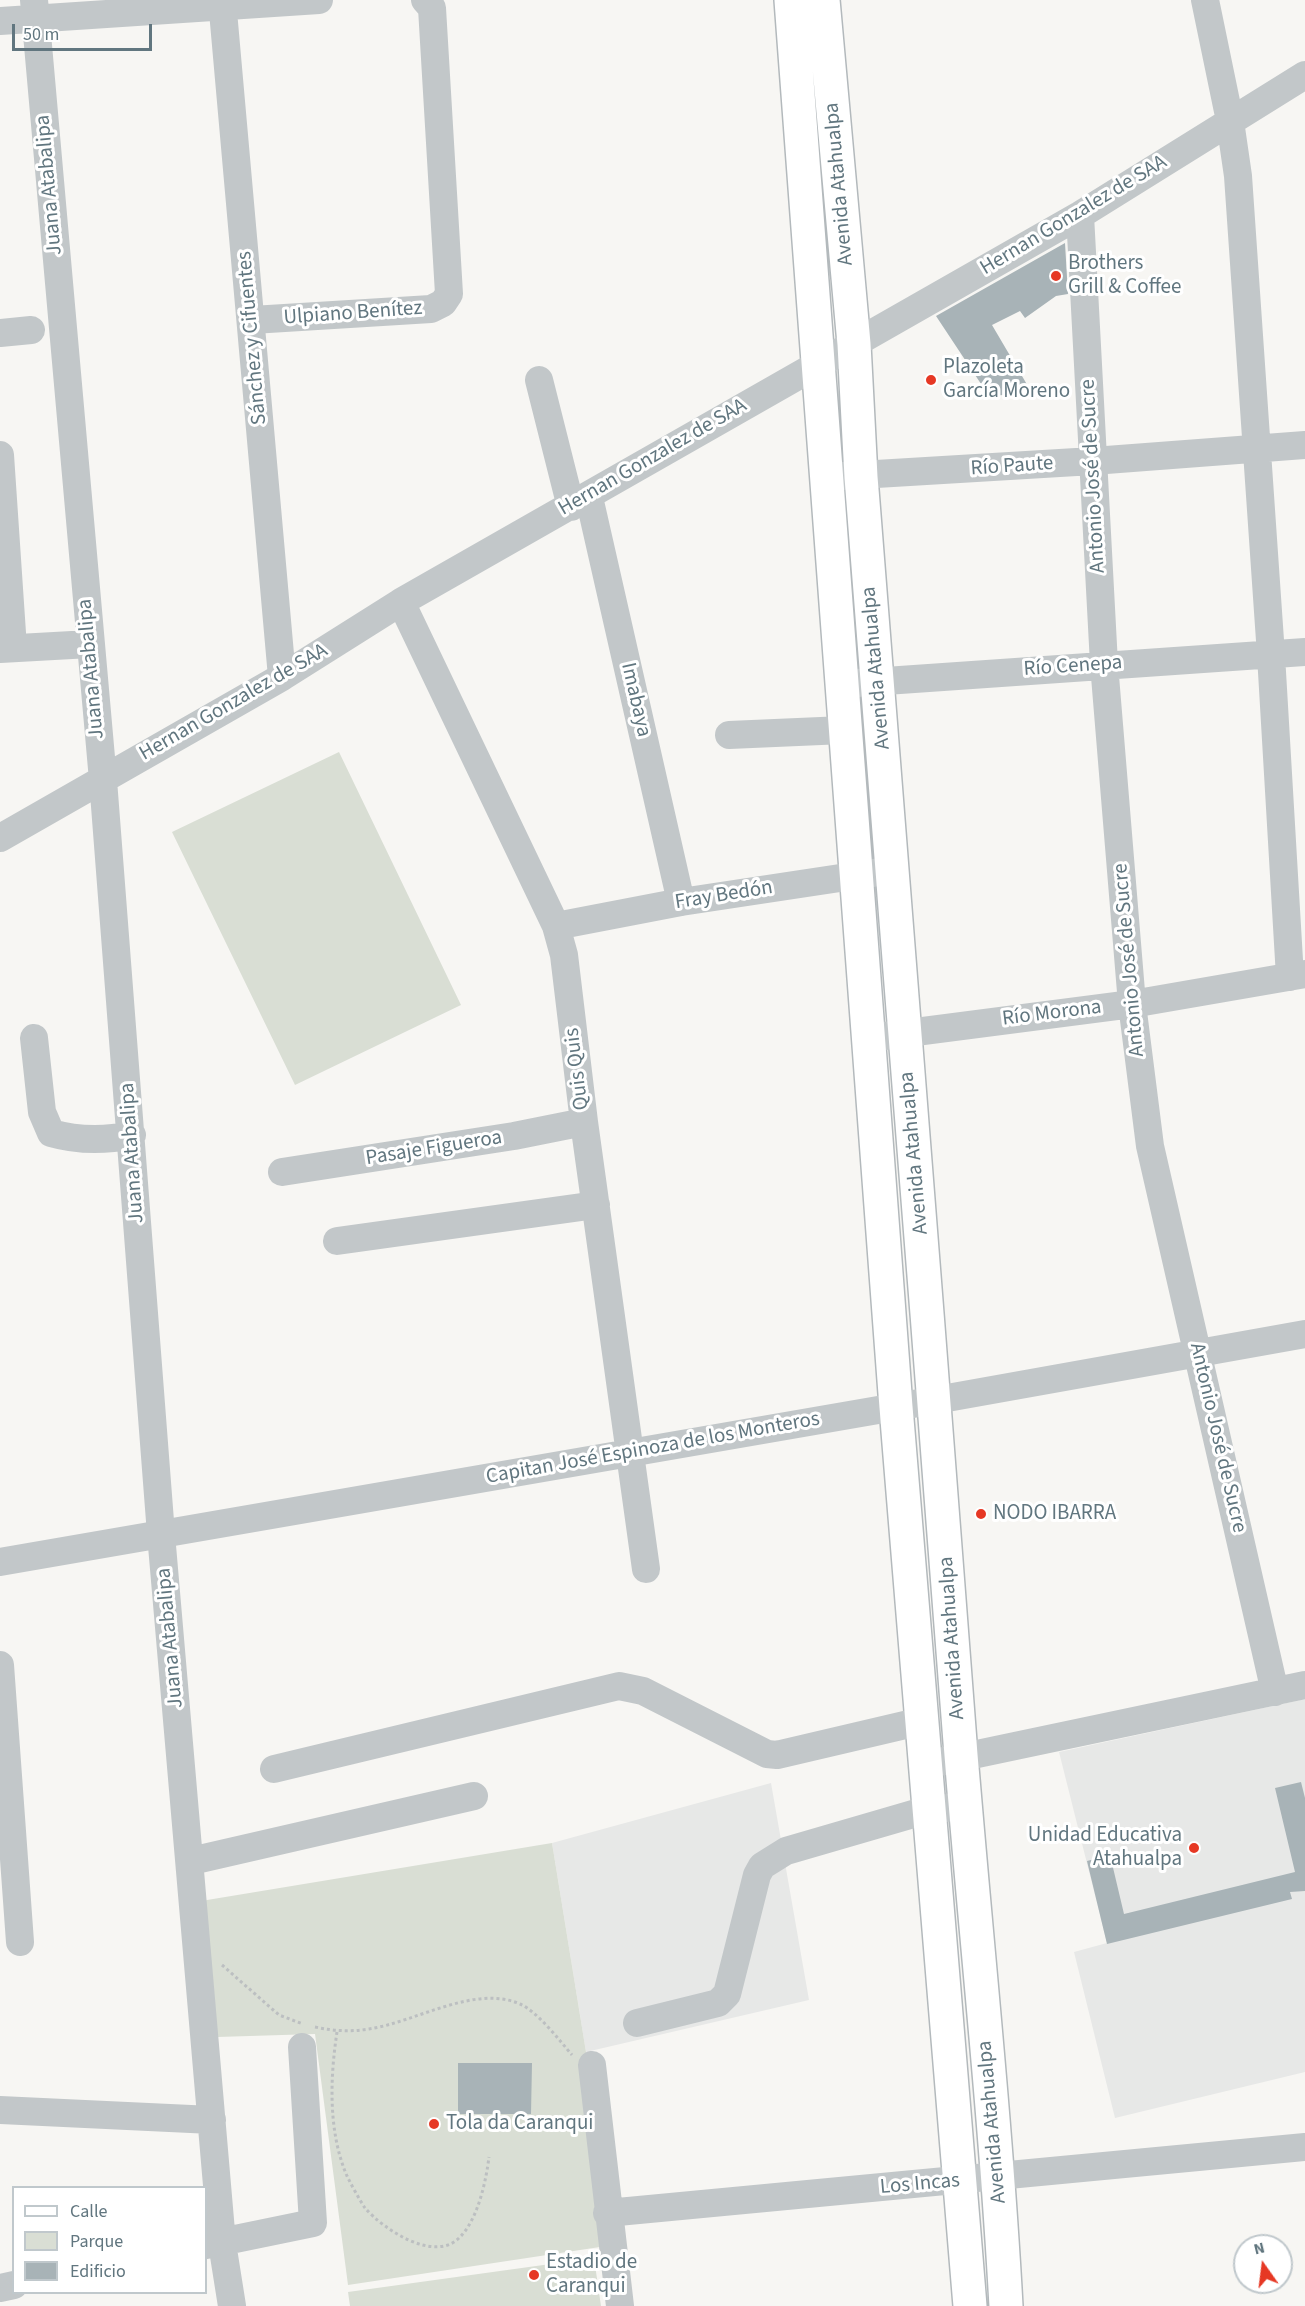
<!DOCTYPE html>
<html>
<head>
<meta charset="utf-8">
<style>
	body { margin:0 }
	#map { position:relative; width:1305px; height:2306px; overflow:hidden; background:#f7f6f3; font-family:"Source Sans 3",sans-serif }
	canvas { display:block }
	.legend { position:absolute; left:12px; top:2186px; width:195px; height:108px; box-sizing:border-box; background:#fff; border:2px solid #c0c8cc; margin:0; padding:8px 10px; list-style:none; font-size:18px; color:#61767f }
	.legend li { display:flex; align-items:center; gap:12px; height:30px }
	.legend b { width:30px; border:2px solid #c0c8cc }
	.north { position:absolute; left:1233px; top:2234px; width:60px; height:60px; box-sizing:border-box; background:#fff; border:2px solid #c0c8cc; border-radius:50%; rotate:346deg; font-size:16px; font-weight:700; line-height:24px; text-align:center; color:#61767f }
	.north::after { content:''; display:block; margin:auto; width:21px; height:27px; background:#e63824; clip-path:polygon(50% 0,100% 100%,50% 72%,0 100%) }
	.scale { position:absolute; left:12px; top:24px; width:140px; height:27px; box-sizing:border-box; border:3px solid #61767f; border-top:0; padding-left:8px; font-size:18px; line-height:21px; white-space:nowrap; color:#61767f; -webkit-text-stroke:4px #fff; paint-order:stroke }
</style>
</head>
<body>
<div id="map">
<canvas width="1305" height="2306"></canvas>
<ul class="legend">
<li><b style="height:8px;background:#fff"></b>Calle</li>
<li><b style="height:16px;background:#d9ded4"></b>Parque</li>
<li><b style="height:16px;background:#a8b3b7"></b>Edificio</li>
</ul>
<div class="north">N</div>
<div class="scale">50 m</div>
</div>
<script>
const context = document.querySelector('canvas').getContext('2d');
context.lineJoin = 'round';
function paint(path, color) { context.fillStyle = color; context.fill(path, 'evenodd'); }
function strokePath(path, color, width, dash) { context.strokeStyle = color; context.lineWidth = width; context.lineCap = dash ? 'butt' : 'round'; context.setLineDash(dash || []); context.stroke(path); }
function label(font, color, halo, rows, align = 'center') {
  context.font = font + ' "Source Sans 3",sans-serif'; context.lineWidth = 6; context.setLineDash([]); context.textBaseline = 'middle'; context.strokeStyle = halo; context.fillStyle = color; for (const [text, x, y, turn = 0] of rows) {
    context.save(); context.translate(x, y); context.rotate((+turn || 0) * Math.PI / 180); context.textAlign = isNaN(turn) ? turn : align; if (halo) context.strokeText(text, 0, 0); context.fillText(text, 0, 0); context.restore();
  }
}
paint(new Path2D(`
	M1305,1699V2072L1115,2118L1074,1952L1107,1943L1059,1752Z
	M771,1783L809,2000L586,2052L552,1843Z`), '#e7e8e7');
paint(new Path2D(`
	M339,752L461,1005L295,1085L172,832Z
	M552,1843L586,2052L600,2247L348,2285L315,2034L217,2037L195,1902Z
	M594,2258L601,2306H350L348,2292Z`), '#d9ded4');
paint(new Path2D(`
	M1065,243L1068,294L1056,296L1025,318L1020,311L992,325L1032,393L989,396L936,316Z
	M1301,1782L1305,1798V1891L1290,1892L1292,1899L1107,1944L1087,1861L1110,1855L1124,1914L1295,1872L1275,1788Z
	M458,2063H532L531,2114H458Z`), '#a8b3b7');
const major = new Path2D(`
	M791,0L896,1407L970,2306
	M823,0L854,344L861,477C896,902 928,1329 961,1755C976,1938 996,2122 1006,2306`);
strokePath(major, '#b3b9bc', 36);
strokePath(new Path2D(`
	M222,1965L279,2015L303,2024
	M315,2027C334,2031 350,2032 369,2029C416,2022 475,1984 520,2004C537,2011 560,2041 572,2055
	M337,2032C330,2078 328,2132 347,2176C352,2186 359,2199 365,2208C383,2229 435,2264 460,2237C478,2219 486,2181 489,2157`), '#bcbfc1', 3, [3, 3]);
strokePath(new Path2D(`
	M34,0L103,780L161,1534L222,2243L232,2306
	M222,0L282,677
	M1205,0L1230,121L1238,176L1271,655L1290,977
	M0,21L319,0
	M1080,215L1104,664L1132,1004L1150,1146L1275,1692
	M252,320L431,309L443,303L449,294L432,8L425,0
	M0,333L31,330
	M539,380L571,507
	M0,455L13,648
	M826,477L1093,461L1305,445
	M589,497L681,902
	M401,602L556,926L564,955L584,1122L646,1569
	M0,649L90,644
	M842,684L1305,652
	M729,735L844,730
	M0,838L282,677L401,602L1080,215L1305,75
	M556,926L681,902L893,870
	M34,1038L42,1112L51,1133C79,1141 104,1141 132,1135
	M869,1038L1132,1004L1305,974
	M282,1172L514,1136L584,1122
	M337,1241L596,1205
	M0,1562L936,1400L1305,1334
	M0,1665L20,1942
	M925,1765L1305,1685
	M274,1769L619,1686L643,1691L767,1754L777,1755L922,1721
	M191,1861L474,1796
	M637,2023L718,2003L727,1994L757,1875L762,1866L786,1851L920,1812L966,1805
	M592,2065L620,2306
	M0,2110L212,2120
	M607,2213L1305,2147
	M206,2245L313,2223L302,2047
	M0,2288L14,2285`), '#c2c7c9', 28);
strokePath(major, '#fff', 33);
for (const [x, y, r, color] of [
	[1056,276,6,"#e63824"],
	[931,380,6,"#e63824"],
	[981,1514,6,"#e63824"],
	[1194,1848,6,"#e63824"],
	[434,2124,6,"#e63824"],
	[534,2275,6,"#e63824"]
]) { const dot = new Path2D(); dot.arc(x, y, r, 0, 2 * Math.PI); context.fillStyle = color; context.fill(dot); strokePath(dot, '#fff', 2); }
label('21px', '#61767f', '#fff', [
	["Avenida Atahualpa",840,184,-95],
	["Juana Atabalipa",50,185,-95],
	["Hernan Gonzalez de SAA",1074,216,-31],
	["Ulpiano Benítez",353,314,-4],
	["Sánchez y Cifuentes",253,338,-95],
	["Hernan Gonzalez de SAA",653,458,-30],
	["Río Paute",1012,467,-4],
	["Antonio José de Sucre",1094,476,-93],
	["Río Cenepa",1073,667,-4],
	["Avenida Atahualpa",877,668,-95],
	["Juana Atabalipa",92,669,-95],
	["Imabaya",635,700,77],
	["Hernan Gonzalez de SAA",234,703,-30],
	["Fray Bedón",724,896,-9],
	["Antonio José de Sucre",1130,960,-95],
	["Río Morona",1052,1014,-7],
	["Quis Quis",578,1069,-97],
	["Pasaje Figueroa",434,1149,-9],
	["Juana Atabalipa",133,1153,-94],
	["Avenida Atahualpa",915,1153,-95],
	["Antonio José de Sucre",1217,1438,77],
	["Capitan José Espinoza de los Monteros",653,1449,-10],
	["Juana Atabalipa",171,1638,-95],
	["Avenida Atahualpa",953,1638,-94],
	["Avenida Atahualpa",993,2122,-95],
	["Los Incas",920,2185,-5]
]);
label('21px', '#61767f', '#fff', [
	["Brothers",1068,264],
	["Grill & Coffee",1068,288],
	["Plazoleta",943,368],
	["García Moreno",943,392],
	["NODO IBARRA",993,1514],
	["Unidad Educativa",1182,1836,"right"],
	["Atahualpa",1182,1860,"right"],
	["Tola da Caranqui",446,2124],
	["Estadio de",546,2263],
	["Caranqui",546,2287]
], 'left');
</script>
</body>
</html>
